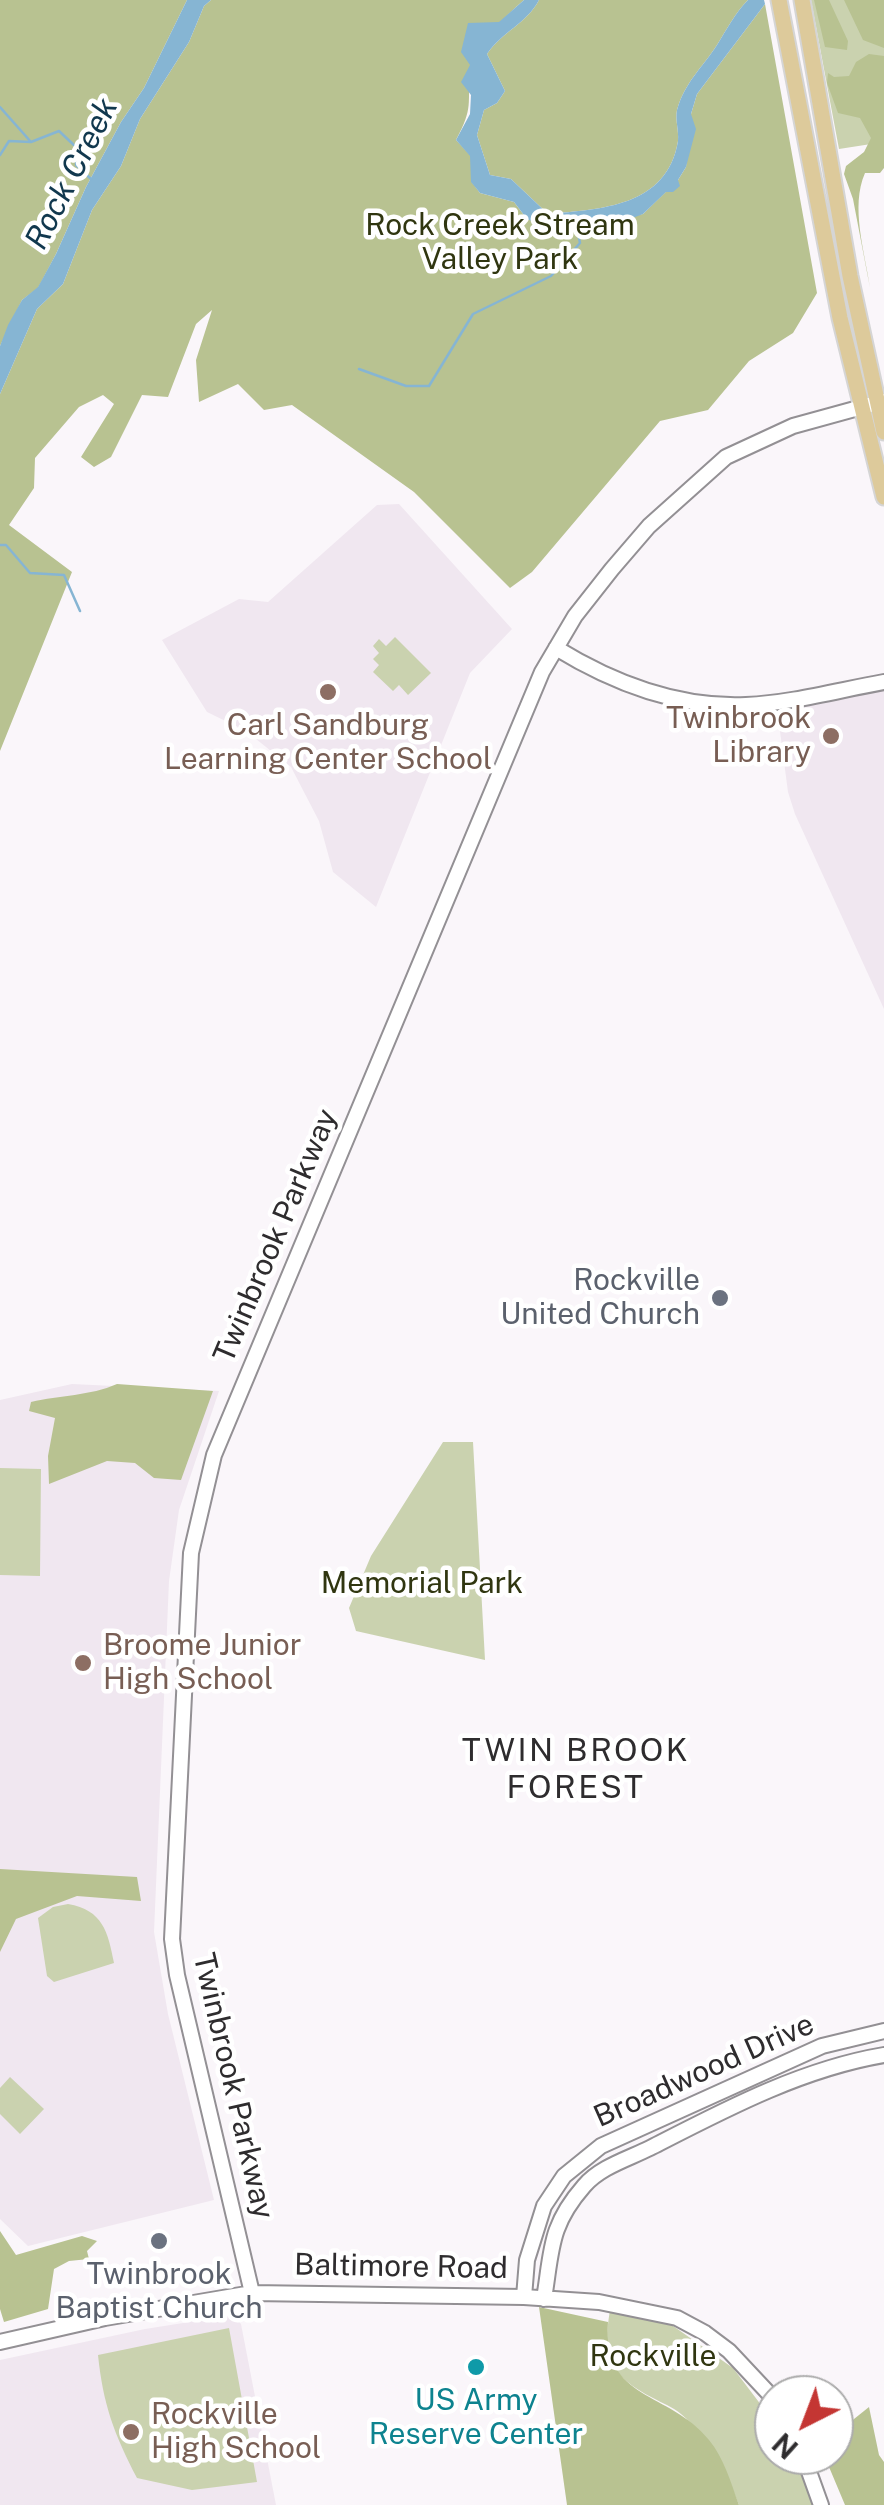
<!DOCTYPE html>
<html>
<head>
<meta charset="utf-8">
<style>
	body { margin:0 }
	#map { position:relative; width:884px; height:2505px; overflow:hidden; background:#faf6fa; font-family:"Public Sans",sans-serif }
	canvas { display:block }
	.north { position:absolute; left:754px; top:2375px; width:100px; height:100px; box-sizing:border-box; background:#fff; border:2px solid #ababab; border-radius:50%; rotate:222deg; font-size:28px; font-weight:700; line-height:40px; text-align:center; color:#2e2c2e }
	.north::after { content:''; display:block; margin:auto; width:35px; height:45px; background:#c43633; clip-path:polygon(50% 0,100% 100%,50% 72%,0 100%) }
</style>
</head>
<body>
<div id="map">
<canvas width="884" height="2505"></canvas>
<div class="north">N</div>
</div>
<script>
const context = document.querySelector('canvas').getContext('2d');
context.lineJoin = 'round';
function paint(path, color) { context.fillStyle = color; context.fill(path, 'evenodd'); }
function strokePath(path, color, width, dash) { context.strokeStyle = color; context.lineWidth = width; context.lineCap = dash ? 'butt' : 'round'; context.setLineDash(dash || []); context.stroke(path); }
function label(font, color, halo, rows, align = 'center') {
  context.font = font + ' "Public Sans",sans-serif'; context.lineWidth = 9; context.setLineDash([]); context.textBaseline = 'middle'; context.strokeStyle = halo; context.fillStyle = color; for (const [text, x, y, turn = 0] of rows) {
    context.save(); context.translate(x, y); context.rotate((+turn || 0) * Math.PI / 180); context.textAlign = isNaN(turn) ? turn : align; if (halo) context.strokeText(text, 0, 0); context.fillText(text, 0, 0); context.restore();
  }
}
paint(new Path2D(`
	M399,504L512,629L470,673L376,907L333,872L319,821L291,767L246,731L207,712L162,640L239,599L268,602L377,505Z
	M884,682V1009L795,814L788,792L776,701Z
	M72,1384L219,1391L179,1510L169,1581L154,1932L168,2014L214,2200L28,2246L0,2219V1400Z
	M234,2315L241,2324L276,2505H0V2360L145,2329Z`), '#f0e7f0');
paint(new Path2D(`
	M811,0H884V142L839,149Z
	M395,637L431,673L408,695L399,685L393,691L373,672L379,665L373,659L379,653L373,646L379,639L386,646Z
	M443,1442H473L485,1660L356,1631L349,1608L371,1556Z
	M0,1468L41,1469L40,1576L0,1575Z
	M68,1904C103,1910 108,1932 114,1963L54,1982L47,1976L38,1918L53,1907Z
	M10,2077L44,2109L20,2134L0,2114V2088Z
	M610,2310L666,2321L733,2368L774,2422V2455H794L815,2505H739C726,2471 709,2438 681,2414C673,2407 662,2403 653,2398C610,2376 602,2357 610,2310Z
	M229,2328L257,2482L192,2490L137,2478C114,2434 103,2404 98,2355Z`), '#cad2af');
paint(new Path2D(`
	M0,0H187L144,88L121,122L86,187L56,254L38,288L22,300L0,346Z
	M211,0H524C507,15 472,47 470,70C467,105 474,106 456,140L471,156V181L480,193L514,202L527,219L569,230L643,214L678,180L686,167L691,114L697,94L765,4L817,293L793,333L749,361L708,410L660,421L532,572L510,588L414,492L292,405L264,410L238,384L199,402L196,360L212,310L196,324L168,397L142,395L111,457L94,467L81,457L114,404L103,395L79,407L35,458L34,488L9,525L72,572L0,751V394L37,309L63,284L92,210L121,166L140,119L189,42L204,6Z
	M539,0H748C735,13 727,29 717,45C702,68 685,82 677,110C675,120 679,130 678,141C667,207 601,209 548,214L511,179L490,175L477,135L484,110L497,103L505,91L487,54C502,32 527,23 539,0Z
	M814,0H829L848,41L847,50L825,47Z
	M844,0H884V48L863,40Z
	M869,54L884,56V168L880,173H865C850,207 865,252 870,288L853,199L844,174L846,166L864,152L871,138L860,118L838,113L827,83L828,73L834,77L849,76L856,62Z
	M117,1384L213,1391L181,1480L154,1478L135,1463L107,1461L49,1484L48,1456L55,1418L29,1411L31,1402C60,1395 90,1396 117,1384Z
	M0,1869L137,1877L141,1901L77,1896L16,1919L0,1952Z
	M0,2231L16,2255L82,2236L97,2241L87,2251L89,2259L69,2261L54,2269L48,2309L4,2322L0,2309Z
	M539,2307L608,2322C602,2402 669,2390 709,2440C724,2458 731,2483 739,2505H567Z
	M869,2407L879,2455L884,2462V2505H845L824,2455H834V2435Z`), '#b8c291');
paint(new Path2D(`
	M187,0H211L204,6L189,42L140,119L121,166L92,210L63,284L37,309L0,394V346L8,325L22,300L38,287L56,254L86,187L121,122L144,88Z
	M524,0H539C527,23 502,32 487,54L505,91L497,103L484,110L477,135L490,175L511,179L548,214C601,209 667,207 678,141C679,130 675,120 677,110C685,82 702,68 717,45C727,29 735,13 748,0H764L765,4L697,94L691,114L696,129L686,167L678,180L680,186L673,192H666L643,214L625,221L555,231L527,219L514,202L480,193L471,182L470,156L456,140L470,114L471,95L461,82L470,65L461,52L468,23L499,22Z`), '#86b5d3');
strokePath(new Path2D(`
	M0,107L31,142L59,131L77,148L76,165L91,179
	M0,155L9,141L31,142
	M359,369L406,386H429L473,314L551,276L580,243L577,228
	M0,545H6L30,573L64,575L80,611`), '#86b5d3', 2.5);
const secondary = new Path2D(`
	M556,648C613,683 677,708 746,705C792,703 839,690 884,682
	M252,2293L177,1975L172,1939L191,1553L214,1455L542,672L575,616L612,569L649,526L726,457L793,426L884,401
	M524,2297L527,2260L544,2206L564,2176L601,2146L822,2046L884,2031
	M544,2299C552,2250 549,2226 584,2186C600,2167 628,2159 650,2148C724,2110 801,2069 884,2055
	M0,2342L105,2318L252,2293L524,2297L599,2302L677,2318L705,2333L729,2351L774,2399
	M803,2455L821,2505`);
const primary = new Path2D(`
	M779,0L840,318L884,497
	M802,0L850,276L884,432`);
strokePath(secondary, '#939094', 18);
strokePath(primary, '#d5d5d5', 19);
strokePath(secondary, '#fff', 14);
strokePath(primary, '#ddca9b', 15);
for (const [x, y, r, color] of [
	[328,692,10,"#8d6e63"],
	[831,736,10,"#8d6e63"],
	[720,1298,10,"#6b7280"],
	[83,1663,10,"#8d6e63"],
	[159,2241,10,"#6b7280"],
	[476,2367,10,"#0f9aa8"],
	[131,2432,10,"#8d6e63"]
]) { const dot = new Path2D(); dot.arc(x, y, r, 0, 2 * Math.PI); context.fillStyle = color; context.fill(dot); strokePath(dot, '#fff', 4); }
label('30px', '#303610', '#fff', [
	["Rock Creek Stream",500,226],
	["Valley Park",500,260],
	["Memorial Park",422,1584],
	["Rockville",653,2357]
]);
label('30px', '#785e54', '#fff', [
	["Twinbrook",811,719,"right"],
	["Library",811,753,"right"],
	["Carl Sandburg",328,726,"center"],
	["Learning Center School",328,760,"center"],
	["Broome Junior",103,1646],
	["High School",103,1680],
	["Rockville",151,2415],
	["High School",151,2449]
], 'left');
label('30px', '#2e2c2e', '#fff', [
	["Twinbrook Parkway",276,1236,-67],
	["Broadwood Drive",704,2071,-24],
	["Twinbrook Parkway",233,2086,77],
	["Baltimore Road",401,2267,1]
]);
label('30px', '#5b616d', '#fff', [
	["Rockville",700,1281],
	["United Church",700,1315],
	["Twinbrook",159,2275,"center"],
	["Baptist Church",159,2309,"center"]
], 'right');
label('30px', '#0d838f', '#fff', [
	["US Army",476,2401],
	["Reserve Center",476,2435]
]);
label('italic 32px', '#11384e', '#fff', [
	["Rock Creek",72,174,-63]
]);
context.letterSpacing = '2.5px';
label('32px', '#2e2c2e', '#fff', [
	["TWIN BROOK",576,1751],
	["FOREST",576,1788]
]);
context.letterSpacing = '0px';
</script>
</body>
</html>
